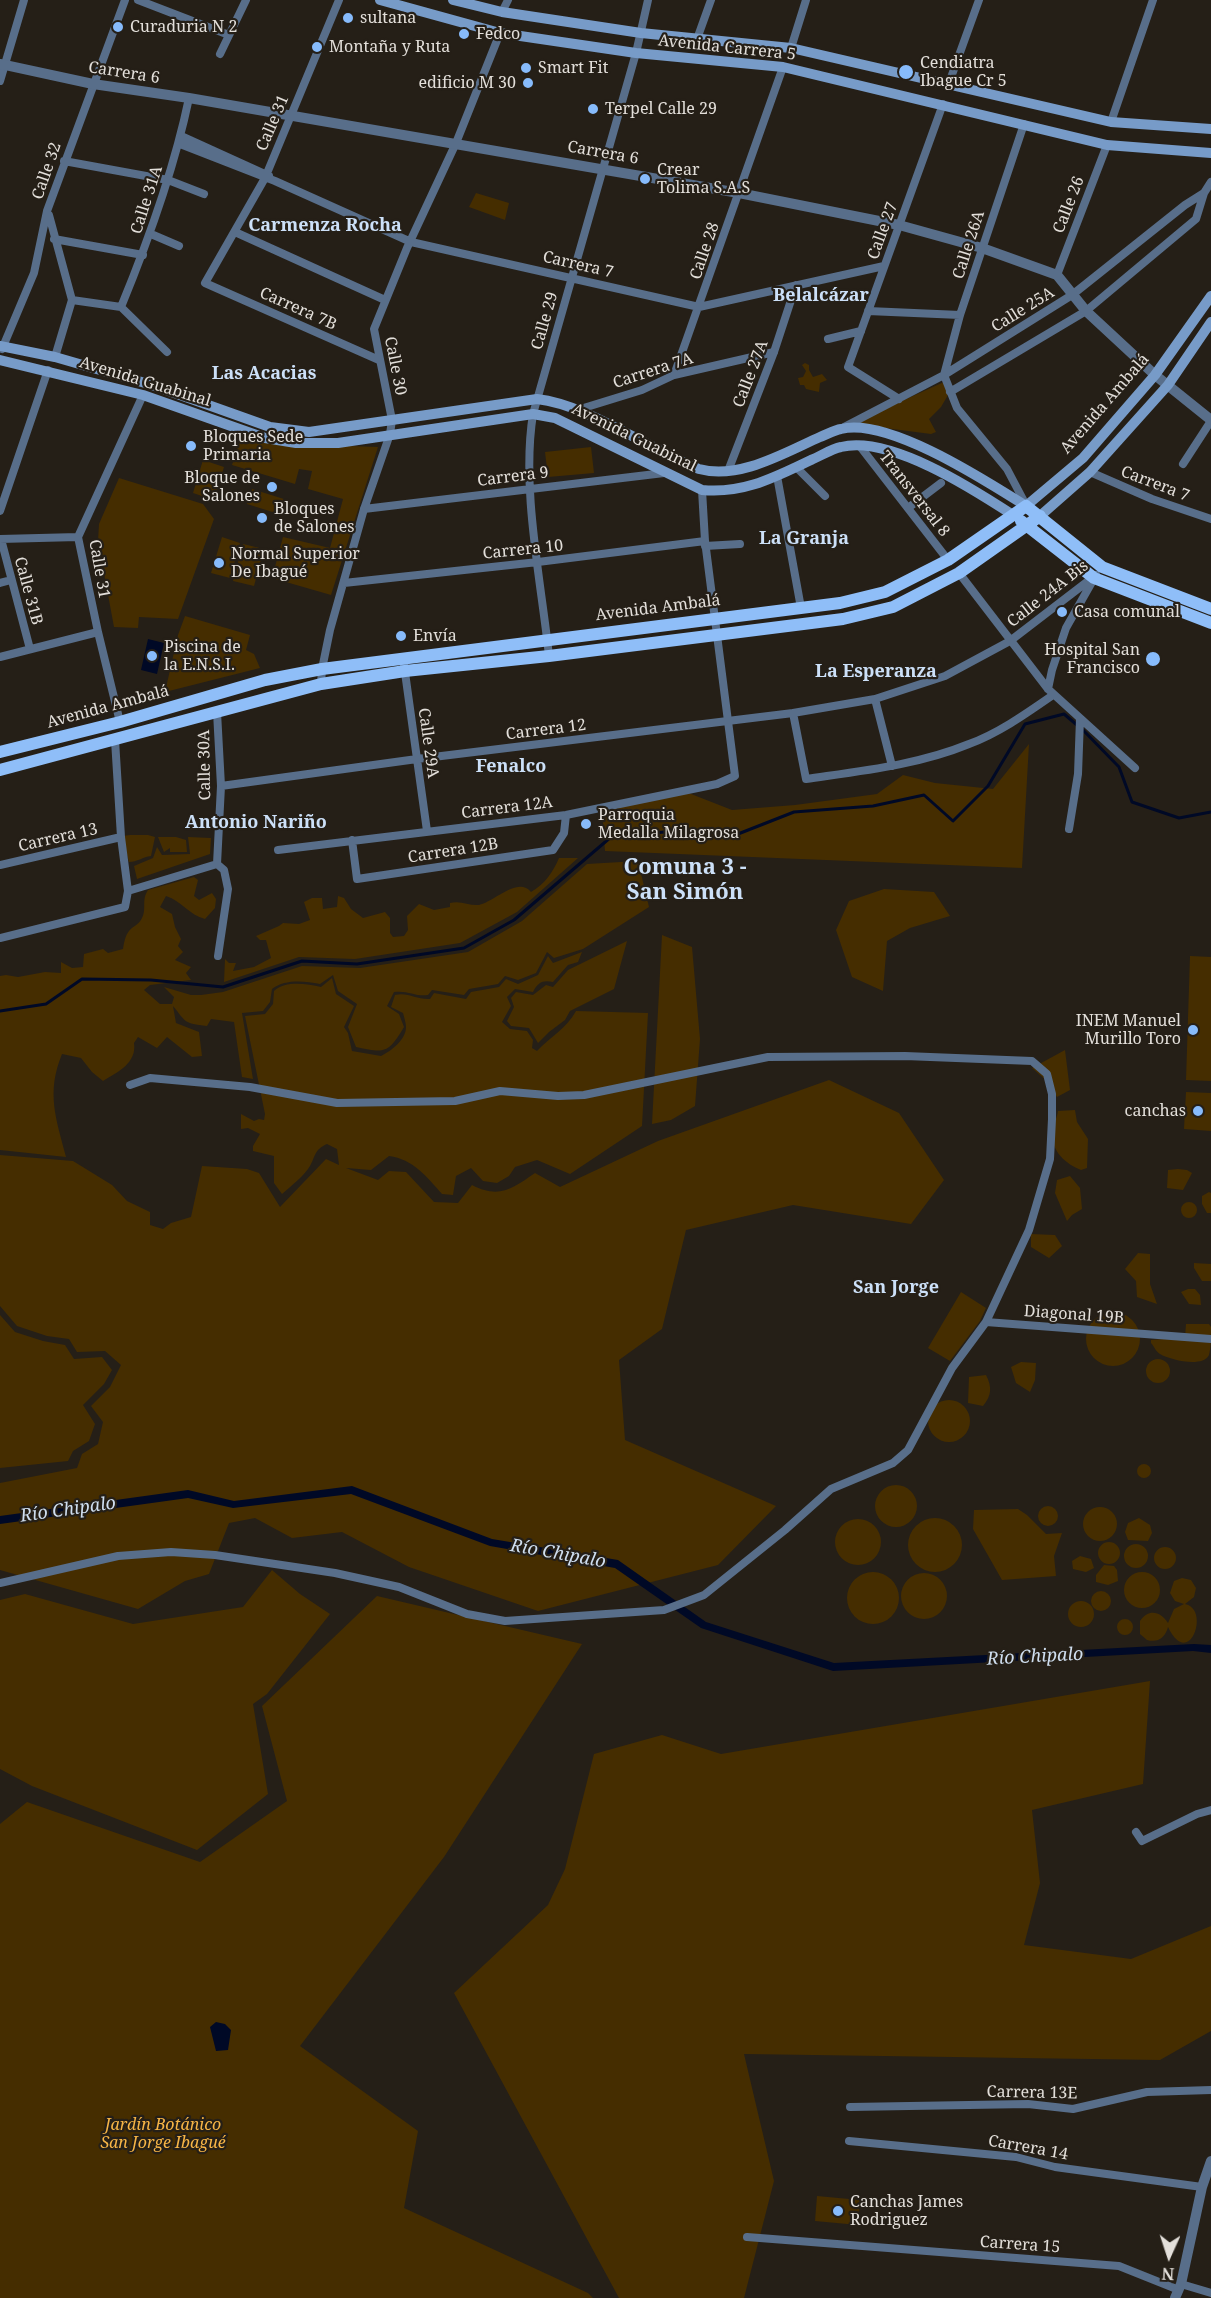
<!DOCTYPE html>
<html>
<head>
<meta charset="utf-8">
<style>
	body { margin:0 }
	#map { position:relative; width:1211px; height:2298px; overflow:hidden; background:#251f17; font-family:"Noto Serif",serif }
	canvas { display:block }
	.north { position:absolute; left:1139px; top:2226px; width:60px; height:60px; -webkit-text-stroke:4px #251f17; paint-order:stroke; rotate:183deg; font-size:16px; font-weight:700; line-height:24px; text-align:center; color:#e3dfda }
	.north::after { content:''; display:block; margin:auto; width:21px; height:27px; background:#e3dfda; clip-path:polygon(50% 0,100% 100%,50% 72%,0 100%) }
</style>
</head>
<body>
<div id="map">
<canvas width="1211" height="2298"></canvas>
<div class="north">N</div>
</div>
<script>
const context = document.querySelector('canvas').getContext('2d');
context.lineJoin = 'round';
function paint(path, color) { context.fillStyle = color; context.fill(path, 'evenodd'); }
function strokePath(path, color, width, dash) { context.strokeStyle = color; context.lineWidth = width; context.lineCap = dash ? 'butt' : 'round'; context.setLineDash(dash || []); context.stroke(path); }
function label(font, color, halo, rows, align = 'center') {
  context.font = font + ' "Noto Serif",serif'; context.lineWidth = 4.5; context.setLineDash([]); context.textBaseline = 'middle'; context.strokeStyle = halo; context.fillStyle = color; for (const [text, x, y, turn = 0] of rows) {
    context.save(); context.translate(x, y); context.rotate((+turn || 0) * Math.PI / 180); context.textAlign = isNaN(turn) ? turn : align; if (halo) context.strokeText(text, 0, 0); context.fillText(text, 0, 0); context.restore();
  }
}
paint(new Path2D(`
	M476,193L509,203L505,220L469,207Z
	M805,363L809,365V370L813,377L822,374L827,380L820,383L819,392L806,389L804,385H800L798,378L803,377L806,371L802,365Z
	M944,382L948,395L941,407L929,419L936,432L931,434L877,427L855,422Z
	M242,434L265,443L378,447L331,595L272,578L283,537L330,548L343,499L308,489L312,471L299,469L295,484L232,465Z
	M591,447L594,473L548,477L545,452Z
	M203,460L224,467L214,500L193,493Z
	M119,478L203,504L214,519L178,619L139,617L138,628L114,627L98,541L99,524Z
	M252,489L287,500L282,515L247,504Z
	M222,537L240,543L230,578L211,573Z
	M243,544L264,549L254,586L233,581Z
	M185,616L250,635L246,650L254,654L260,668L165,692L178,635Z
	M1029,744L1022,868L605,851L602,811L686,792L732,810L795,805L877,794L903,775L935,783L993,789Z
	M130,835H148L155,837L151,856C143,857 137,862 129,862L122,836Z
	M158,837H176L186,840L187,852H170V848L164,852Z
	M188,837L211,838L210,854L137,879L134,866L153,858L157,847L162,855L190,854Z
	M559,858H578L517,912L460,943L355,959L299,957L224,982L225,959L229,963H236L233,971L254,967L271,958L266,940H260L256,936L279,926L283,923L299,924L310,920L304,902L312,898H322L323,909L337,907L338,896L344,898L351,909L363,918L385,912L390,918V933L393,937L404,936L408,930L407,916L419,904L434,910L450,907V903C461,900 469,906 479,905C494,902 518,876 531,892C545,884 553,872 559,858Z
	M638,861L649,907L583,949L554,958L547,952L536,973L518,980L505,976L498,984L469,989L464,995L432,990L428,995C416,997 408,990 394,992L387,1006L399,1014L404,1027C388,1054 385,1053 356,1047L348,1027L357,1004L338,991L333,975L320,984C304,981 285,979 272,989L270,1002L263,1011L242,1013L253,1079L242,1077L234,1022L211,1019L207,1026C183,1023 187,1023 173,1006L176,1023L199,1032L202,1056L192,1057L167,1037L157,1048L138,1037L134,1043C137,1063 118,1072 103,1081L92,1072L81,1058L62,1054C46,1093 56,1118 66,1157L0,1150V976L6,975L18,977L45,972L61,973V962L72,968L83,967L84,954L103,949L108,953L123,949C124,943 125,936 129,931C133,926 139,925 142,918C147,908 141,901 148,890L194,877L198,880L194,896L199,900L212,893L216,899L215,908L205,919C189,915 182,901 166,896L160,907L172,914L175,927L181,939L178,946L183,952L175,960L191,967L186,973L191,980L150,985L144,990L160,1004H172L174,997L164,987L191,995H201L223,992L302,966L360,968L468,952L522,921L587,864Z
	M884,889L934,892L950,916L910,928L887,941L883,991L852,977L836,930L849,901Z
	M662,935L692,947L700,1039L695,1106L671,1120L652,1124Z
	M627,941L614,989L570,1011L565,1020L549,1032L538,1043L529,1028L511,1026L507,1021L514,1007L511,998L516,992L533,995L546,985L553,987L568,970Z
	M582,952L578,962L568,965L553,982C543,980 538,982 533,992L515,989L507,997L511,1006L502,1022L510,1029L527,1031L533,1040L532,1048L537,1051C550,1037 567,1028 576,1011L648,1013L642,1126L570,1174L537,1160L515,1167L509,1176L497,1183L483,1181L471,1168L456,1176L453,1195L442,1194C427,1177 413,1159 389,1156L371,1170L346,1168L378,1180L389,1171L406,1172L434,1202L458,1203L472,1185C499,1199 512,1189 535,1173L560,1187L658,1141L829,1080L899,1113L944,1180L911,1224L793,1205L686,1230L662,1329L619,1360L625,1440L776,1506L718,1565L538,1611L409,1567L342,1532L292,1538L255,1518L229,1523L209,1574L185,1581L138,1609L0,1570V1483L77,1468L82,1454L98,1444L103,1422L91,1406L110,1387L121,1365L105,1351L77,1352L69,1339L47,1336L17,1326L0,1306V1155L73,1161L112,1185L127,1201L150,1212V1225L163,1229L171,1223L191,1217L202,1166L247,1169L259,1173L280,1207L326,1159L339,1165L337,1149L327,1144C314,1150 316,1155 310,1166C304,1176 291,1186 282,1194L274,1183V1156L253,1151V1146L260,1134L248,1128L241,1129V1114L254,1121L259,1119L264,1120L265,1114L245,1016L265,1014L273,1004L274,991C286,980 307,984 321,987L332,978L336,994L354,1006L344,1027L348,1033L352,1051L381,1056C391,1051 406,1040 406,1027C406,1023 404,1017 403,1013L391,1007L395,995C408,992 417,1000 430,999L434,993L466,999L471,992L499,987L506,979L518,984L538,975L548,956L553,963Z
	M1190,956L1211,957V1081L1186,1080Z
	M1065,1050L1070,1090L1057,1097L1048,1082L1032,1068Z
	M1186,1092L1211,1093V1131L1184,1129Z
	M1075,1110L1077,1122L1088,1139L1087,1168L1081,1170C1066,1164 1052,1152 1052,1134C1052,1126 1057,1119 1058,1111Z
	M1178,1169L1187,1170L1192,1173L1183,1190L1167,1188L1168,1170Z
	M1070,1176L1080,1188L1082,1209L1072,1215L1067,1221L1055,1193L1057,1180Z
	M1209,1192L1211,1193V1213H1207L1202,1204V1196Z
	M1181 1210a8 8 0 1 1 16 0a8 8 0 1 1-16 0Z
	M1031,1234L1055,1235L1062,1246L1049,1258L1031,1247Z
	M1138,1253L1150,1254V1284L1157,1304L1137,1297L1136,1281L1125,1269Z
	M1194,1263L1211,1264V1281H1202L1194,1268Z
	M1188,1289H1195L1200,1295L1201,1305L1189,1304L1181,1292Z
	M961,1292L986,1308L980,1321L950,1361L928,1348Z
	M1086 1339a27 27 0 1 1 54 0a27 27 0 1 1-54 0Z
	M0,1315L15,1332L43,1341L65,1345L74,1359L102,1357L112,1370L104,1384L83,1405L95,1424L89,1441L73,1451L68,1461L0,1468Z
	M1186,1324H1209L1211,1327C1211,1335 1211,1348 1209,1355C1203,1368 1170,1360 1160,1354C1156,1352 1154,1346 1151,1343V1340L1185,1337Z
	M1146 1371a12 12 0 1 1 24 0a12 12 0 1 1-24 0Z
	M1021,1362L1036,1363L1035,1380L1030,1392L1016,1383L1011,1367Z
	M986,1375C992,1387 992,1395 983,1406L968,1403L969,1377Z
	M928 1421a21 21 0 1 1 42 0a21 21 0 1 1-42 0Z
	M1137 1471a7 7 0 1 1 14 0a7 7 0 1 1-14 0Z
	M875 1506a21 21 0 1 1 42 0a21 21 0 1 1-42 0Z
	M1038 1516a10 10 0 1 1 20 0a10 10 0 1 1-20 0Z
	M1083 1524a17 17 0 1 1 34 0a17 17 0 1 1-34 0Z
	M1018,1509L1027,1515L1046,1534L1062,1533L1054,1556L1056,1576L1002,1580L973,1529L974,1510Z
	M1139,1518L1150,1525L1152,1533L1148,1541L1128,1540L1125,1532L1128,1523Z
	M908 1545a27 27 0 1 1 54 0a27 27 0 1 1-54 0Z
	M835 1542a23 23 0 1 1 46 0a23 23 0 1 1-46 0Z
	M1098 1553a11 11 0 1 1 22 0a11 11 0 1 1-22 0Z
	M1124 1556a12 12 0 1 1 24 0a12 12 0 1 1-24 0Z
	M1154 1558a11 11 0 1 1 22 0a11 11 0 1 1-22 0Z
	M1080,1556L1091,1559L1094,1568L1086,1572L1073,1569L1072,1561Z
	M1104,1565L1114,1566L1117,1570L1118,1581L1108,1585L1096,1582V1575Z
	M272,1570L300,1594L330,1614L267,1694L253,1704L268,1794L197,1850L32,1786L0,1769V1600L25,1594L133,1624L243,1607Z
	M847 1598a26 26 0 1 1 52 0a26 26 0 1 1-52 0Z
	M1124 1590a18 18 0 1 1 36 0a18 18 0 1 1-36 0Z
	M901 1596a23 23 0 1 1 46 0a23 23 0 1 1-46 0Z
	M1182,1578L1191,1580L1196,1588L1194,1597L1185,1604C1211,1609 1189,1671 1168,1627C1165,1638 1158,1643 1147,1640L1140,1634V1621C1149,1608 1161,1612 1168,1623L1174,1609L1184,1604L1175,1601L1170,1593L1174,1581Z
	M1091 1601a10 10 0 1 1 20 0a10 10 0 1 1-20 0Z
	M377,1596L582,1644L444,1857L300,2046L418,2131L404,2208L588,2293L593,2298H0V1824L27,1802L200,1862L287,1801L262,1706Z
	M1068 1614a13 13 0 1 1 26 0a13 13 0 1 1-26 0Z
	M1117 1627a8 8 0 1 1 16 0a8 8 0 1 1-16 0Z
	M1150,1681L1143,1784L1032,1810L1040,1883L1024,1945L1131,1959L1211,1926V2031L1160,2060L744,2054L774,2181L744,2298H619L454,1993L548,1905L565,1869L594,1754L662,1735L721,1754Z
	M817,2196L860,2200L858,2225L815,2221Z`), '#452d00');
paint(new Path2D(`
	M148,639L164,643L157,674L141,670Z
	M352,1486L492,1539L618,1560L706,1622L834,1663L1194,1644L1211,1645V1653L1193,1651L833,1671L701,1628L615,1568L490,1546L351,1494L233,1508L188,1498L0,1524V1516L188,1490L234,1501Z
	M216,2022L225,2024L231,2030L228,2050L216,2051L210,2027Z`), '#000926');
strokePath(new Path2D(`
	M1082,729L1119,767L1132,802L1179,818L1211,812
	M0,1011L46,1004L82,979L151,980L223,987L302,961L357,964L464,948L514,920L611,837L675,831L738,834L794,812L873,806L924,795L953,821L988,786L1025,724L1064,714L1077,725`), '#000926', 3);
strokePath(new Path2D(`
	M138,0L229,35
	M339,0L265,178L205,283L379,360
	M502,12L508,0
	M697,39L711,0
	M791,48L806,0
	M220,54L246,0
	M0,81L24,0
	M949,83L979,0
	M1111,122L1153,0
	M1024,124L960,315L944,375L957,408L1007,469L1026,505
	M181,136L269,176
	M180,144L275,181L411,242L699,307L884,266
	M64,161L168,180L204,194
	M49,215L72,300L55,357
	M235,232L385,300
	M151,234L179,246
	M54,239L143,255
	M1057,275L1107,145
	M72,300L121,307L167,352
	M121,307C149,239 174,170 189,98
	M868,311L960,315
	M828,339L861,331
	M2,349L34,273L47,211L125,0
	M674,375L783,67
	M950,392L1086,311L1196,219L1204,193L1211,182
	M899,399L848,367L943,104
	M577,410L642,390L674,375L774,352
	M844,427L944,375L1072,295L1185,205L1204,193
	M859,445L948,560
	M1183,464L1211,421
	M796,467L825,496
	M728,471L774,352L796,285
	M1090,472L1152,499L1211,519
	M777,476L801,608
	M908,508L941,483
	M364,509L664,473
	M0,511L48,370
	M0,539L78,537
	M1,539L30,649
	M705,546L740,544
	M959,573L1048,689L1135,768
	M0,583L11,580
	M344,583L538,562L705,541
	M549,656C541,580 521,488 533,414L636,53L648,0
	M0,657L98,632
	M403,658L427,831
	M321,684L322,669L330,630L364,509L390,434L392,420L374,329L407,248L456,143L500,33
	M1048,689L1052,670L1066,628L1092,582
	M875,699L892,766
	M217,712L221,786L217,864L224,870L228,889L218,956
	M793,713L806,779C861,771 918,765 969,744C999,733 1027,713 1053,695
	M120,722L98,632L78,537L143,395
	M221,786L417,759L793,713L875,699L945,676L1010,641L1096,575
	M1069,829L1078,774L1080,719
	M352,840L357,879L553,850L564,833L566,815
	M278,850L566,815L717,784L735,776L705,541L702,490
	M0,865L121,837
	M128,891L217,864
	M0,938L125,907L128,891L121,837L115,740
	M986,1322L1211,1339
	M0,1583L118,1556L171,1552L215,1555L335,1573L399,1587L467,1614L505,1621L664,1610L704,1595L785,1530L831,1489L893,1463L908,1450L952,1368L986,1322L1029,1230L1050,1159L1052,1119V1094L1047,1074L1032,1061L905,1056L768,1057L584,1095L558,1096L500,1091L455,1101L337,1103L250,1087L150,1078L130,1085
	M1136,1832L1142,1841L1197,1814L1211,1810
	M850,2107L1028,2104L1073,2109L1147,2092L1211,2090
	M849,2141L1016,2157L1055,2167L1202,2187
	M747,2237L1119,2266L1179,2290
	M1181,2284L1211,2293`), '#586e8a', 8);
strokePath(new Path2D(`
	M0,64L93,84L189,98L739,193L899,225L982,248L1057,275L1086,311L1155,375L1211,420
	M1175,2298L1181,2284L1202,2187L1211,2161`), '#586e8a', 10);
strokePath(new Path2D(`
	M380,0L500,33L636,53L783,67L1107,145L1211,153
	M453,0L502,12L641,33L791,48L1111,122L1211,129
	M0,346L55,357L152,385L270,427L309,432L537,399C581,404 630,437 670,455C679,460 689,466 699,469C739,480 784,453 820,437C826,435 834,430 841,429C888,417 986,481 1026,506L1083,458L1155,375L1211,296
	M0,360L143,395L265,438L296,443H338L533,414L555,418L702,490C744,494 775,477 811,460C821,456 831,449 841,447C890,435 973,489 1013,515
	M1040,516L1090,472L1168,385L1211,322`), '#779bc8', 10);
strokePath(new Path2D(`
	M1021,521L1094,578L1211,623
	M0,752L120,722L265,680L322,669L840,603L885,592L948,560L1026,506L1102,567L1211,609
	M0,770L321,684L405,671L549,656L843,619L893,607L959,573L1040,516`), '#8fbef8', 12);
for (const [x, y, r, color] of [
	[348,18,6,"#87bbfb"],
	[118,27,6,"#87bbfb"],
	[464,34,6,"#87bbfb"],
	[317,47,6,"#87bbfb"],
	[526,68,6,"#87bbfb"],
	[906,72,8,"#87bbfb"],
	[528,83,6,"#87bbfb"],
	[593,109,6,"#87bbfb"],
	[645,179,6,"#87bbfb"],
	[191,446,6,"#87bbfb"],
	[272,487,6,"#87bbfb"],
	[262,518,6,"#87bbfb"],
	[219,563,6,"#87bbfb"],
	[1062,612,6,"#87bbfb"],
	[401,636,6,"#87bbfb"],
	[152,656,6,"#87bbfb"],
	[1153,659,8,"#87bbfb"],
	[586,824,6,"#87bbfb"],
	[1193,1030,6,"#87bbfb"],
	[1198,1111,6,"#87bbfb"],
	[838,2211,6,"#87bbfb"]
]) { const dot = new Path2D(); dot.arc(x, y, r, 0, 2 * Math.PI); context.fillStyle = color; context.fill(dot); strokePath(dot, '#251f17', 2); }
label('16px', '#e3dfda', '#251f17', [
	["sultana",360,18],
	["Curaduria N 2",130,27],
	["Fedco",476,34],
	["Montaña y Ruta",329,47],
	["Cendiatra",920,63],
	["Ibague Cr 5",920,81],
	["Smart Fit",538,68],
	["edificio M 30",516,83,"right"],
	["Terpel Calle 29",605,109],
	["Crear",657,170],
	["Tolima S.A.S",657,188],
	["Bloques Sede",203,437],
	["Primaria",203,455],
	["Bloque de",260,478,"right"],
	["Salones",260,496,"right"],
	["Bloques",274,509],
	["de Salones",274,527],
	["Normal Superior",231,554],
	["De Ibagué",231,572],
	["Casa comunal",1074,612],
	["Envía",413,636],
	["Piscina de",164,647],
	["la E.N.S.I.",164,665],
	["Hospital San",1140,650,"right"],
	["Francisco",1140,668,"right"],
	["Parroquia",598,815],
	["Medalla Milagrosa",598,833],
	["INEM Manuel",1181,1021,"right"],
	["Murillo Toro",1181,1039,"right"],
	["canchas",1186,1111,"right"],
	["Canchas James",850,2202],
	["Rodriguez",850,2220]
], 'left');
label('16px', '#e3dfda', '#251f17', [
	["Avenida Carrera 5",727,48,6],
	["Carrera 6",124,73,9],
	["Calle 31",273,123,-67],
	["Carrera 6",603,153,10],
	["Calle 32",47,171,-71],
	["Calle 31A",147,200,-72],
	["Calle 26",1069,205,-69],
	["Calle 27",883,231,-70],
	["Calle 26A",969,245,-72],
	["Calle 28",705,251,-71],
	["Carrera 7",578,265,13],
	["Carrera 7B",298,309,24],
	["Calle 25A",1023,310,-32],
	["Calle 29",545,321,-74],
	["Calle 30",395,366,79],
	["Carrera 7A",653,371,-18],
	["Calle 27A",751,374,-69],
	["Avenida Guabinal",145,382,17],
	["Avenida Ambalá",1105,404,-49],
	["Avenida Guabinal",634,438,26],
	["Carrera 9",513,477,-7],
	["Carrera 7",1155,484,21],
	["Transversal 8",914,494,52],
	["Carrera 10",523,550,-6],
	["Calle 31",99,569,80],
	["Calle 31B",28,591,75],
	["Calle 24A Bis",1048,594,-38],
	["Avenida Ambalá",658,608,-7],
	["Avenida Ambalá",108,707,-15],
	["Carrera 12",546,730,-7],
	["Calle 29A",428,743,82],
	["Calle 30A",205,765,-91],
	["Carrera 12A",507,808,-7],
	["Carrera 13",58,838,-13],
	["Carrera 12B",453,851,-9],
	["Diagonal 19B",1074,1315,4],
	["Carrera 13E",1032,2093,1],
	["Carrera 14",1028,2148,10],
	["Carrera 15",1020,2245,4]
]);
label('italic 16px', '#f7b546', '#251f17', [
	["Jardín Botánico",163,2125],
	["San Jorge Ibagué",163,2143]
]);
label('bold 18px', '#cce0f8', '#251f17', [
	["Carmenza Rocha",325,226],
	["Belalcázar",821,296],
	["Las Acacias",264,374],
	["La Granja",804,539],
	["La Esperanza",876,672],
	["Fenalco",511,767],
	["Antonio Nariño",256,823],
	["San Jorge",896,1288]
]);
label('italic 18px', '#cfdeef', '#251f17', [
	["Río Chipalo",68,1510,-8],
	["Río Chipalo",558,1554,10],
	["Río Chipalo",1035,1657,-3]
]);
label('bold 22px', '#cce0f8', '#251f17', [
	["Comuna 3 -",685,868],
	["San Simón",685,893]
]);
</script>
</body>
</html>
